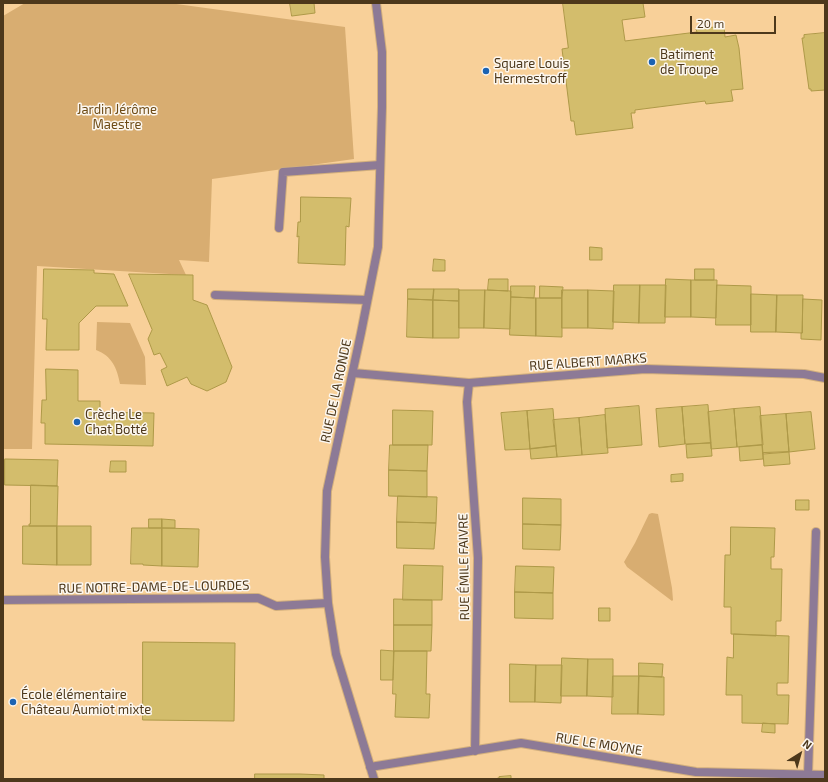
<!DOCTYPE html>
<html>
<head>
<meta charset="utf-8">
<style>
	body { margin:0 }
	#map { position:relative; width:828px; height:782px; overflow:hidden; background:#f8d099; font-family:"Exo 2",sans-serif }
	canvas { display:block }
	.frame { position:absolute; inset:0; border:4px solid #4d381b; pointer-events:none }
	.north { position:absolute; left:780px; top:734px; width:40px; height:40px; -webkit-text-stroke:3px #fcf7f0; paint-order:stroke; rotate:37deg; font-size:11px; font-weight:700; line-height:16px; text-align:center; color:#4d381b }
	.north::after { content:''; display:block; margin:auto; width:14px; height:18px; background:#4d381b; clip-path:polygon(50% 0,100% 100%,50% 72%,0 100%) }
	.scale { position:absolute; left:690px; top:16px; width:86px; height:18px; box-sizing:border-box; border:2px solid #4d381b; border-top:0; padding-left:5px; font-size:12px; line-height:14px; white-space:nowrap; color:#4d381b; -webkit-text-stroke:3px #fcf7f0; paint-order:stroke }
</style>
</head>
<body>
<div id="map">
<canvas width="828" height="782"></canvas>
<div class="frame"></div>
<div class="north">N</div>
<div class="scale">20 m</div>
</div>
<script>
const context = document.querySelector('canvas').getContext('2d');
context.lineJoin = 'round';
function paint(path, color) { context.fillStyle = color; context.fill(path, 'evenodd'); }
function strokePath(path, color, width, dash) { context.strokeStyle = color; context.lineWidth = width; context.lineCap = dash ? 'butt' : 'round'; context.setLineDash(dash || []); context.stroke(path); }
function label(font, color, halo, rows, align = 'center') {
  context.font = font + ' "Exo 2",sans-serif'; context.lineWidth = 3; context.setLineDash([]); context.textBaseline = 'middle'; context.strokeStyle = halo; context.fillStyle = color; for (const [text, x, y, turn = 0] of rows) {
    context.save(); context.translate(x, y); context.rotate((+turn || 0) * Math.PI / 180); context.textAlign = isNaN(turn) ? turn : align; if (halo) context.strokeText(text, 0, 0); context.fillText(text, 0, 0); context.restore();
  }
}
paint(new Path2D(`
	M25,3H169L345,27L354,159L212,179L209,262L179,260L186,275L37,266L32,449H3V16Z
	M97,322L130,323L145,357L146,385L120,384C117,368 112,356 96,350Z
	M652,513L658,514L672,588L673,600L672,601L627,567L624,562L635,543L649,514Z`), '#d8ad71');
const building = new Path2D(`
	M290,3H314L315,13L292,16Z
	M563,3H643L645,17L622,20L625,41L697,32L696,29L724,26L725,37L736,35L739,48L743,89L731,90L733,101L706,104L705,101L635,110V113H631L633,128L576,135L574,121H571L562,49L568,48Z
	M825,33V90L811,91V89H809L802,38H804V35Z
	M301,197L351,198L349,227L346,226L345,265L298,263L299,236L297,237L298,222H300Z
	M590,247L602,248V260H590Z
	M434,259L445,260V271H433Z
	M44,269L94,270V273L114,274L128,306H96L79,323V350H46L47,319H43Z
	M695,269H714V280H695Z
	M129,274L193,275V300L207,305L232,367L226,382L207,391L191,384L187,377L167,386L161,370L167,367L160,353L154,355L148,339L152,330Z
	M489,279H508V291L488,290Z
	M666,279L691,280V317H665Z
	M691,280H717L716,318L691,317Z
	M614,285H640L639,323L613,322Z
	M640,285H666L665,323H639Z
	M717,285L751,286V325H716Z
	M511,286H535L534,298L511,297Z
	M540,286L563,287L562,298H540Z
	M408,289H434L433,300L408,299Z
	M434,289H459V301L433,300Z
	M459,290H485L484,328H459Z
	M485,290L511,291L510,329L484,328Z
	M562,290H588V328H562Z
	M588,290L614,291L613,329L588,328Z
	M751,294L777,295L776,332H751Z
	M777,295H803L802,333L776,332Z
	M511,297L536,298V336L510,335Z
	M536,298H562V337L536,336Z
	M408,299L433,300V338L407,337Z
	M803,299L822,300L821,340L801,339V333H802Z
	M433,300L459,301V338H433Z
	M46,369L78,370V401H100V412L154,413L153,446L45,444V423H41L42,400H46Z
	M708,405L711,443L685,444L682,407Z
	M639,406L642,445L607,448L605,409Z
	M682,407L685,444L659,447L656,409Z
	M760,407L763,445L737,447L734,409Z
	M553,409L556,446L530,449L527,411Z
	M734,409L737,447L711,449L708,412Z
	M393,410L433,411L432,445H393Z
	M527,411L530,449L505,450L501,413Z
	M811,412L815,449L789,452L786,414Z
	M786,414L789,452L763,454L760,416Z
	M605,415L608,453L582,455L579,418Z
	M579,418L582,455L557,457L553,420Z
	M711,443L712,456L687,458L686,445Z
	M390,445H428L427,471L389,470Z
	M762,445L763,459L740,461L739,447Z
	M556,446L557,457L531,459L530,449Z
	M789,452L790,464L764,466L763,453Z
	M5,459L58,460L57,486L5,485Z
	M111,461H126V472H110Z
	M389,470L427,471V497L389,496Z
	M683,474V481L671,482V475Z
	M31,485L58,486L57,526H29V524H30Z
	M398,496L437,497L436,523L397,522Z
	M523,498L561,499V525L523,524Z
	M796,500H809V510H796Z
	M149,519H162V528H149Z
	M162,519L175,520V528H162Z
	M397,522L436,523L434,549L397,548Z
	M523,524L561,525L560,550L523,549Z
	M23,526H57V565L23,564Z
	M57,526H91V565H57Z
	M731,527L775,528L774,557H771V569H782L781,621H776V636L731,634V607H724L725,555H730Z
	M132,528H162V566L143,565V564H131Z
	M162,528L199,529L198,567L162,566Z
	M404,565L443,566L442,600H403Z
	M516,566L554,567L553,593L515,592Z
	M515,592L553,593V619L515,618Z
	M394,599L432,600V625H394Z
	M599,608H610V621H599Z
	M394,625H432L431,651H394Z
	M734,634L789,636L788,683H777V695H789L788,724L742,723V695H726L727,657L733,658Z
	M143,642L235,643L234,721L143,720Z
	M381,650L394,651L393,680H381Z
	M394,651H427L426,694H430L429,718L395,717L396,694H393Z
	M562,658L588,659L587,696H561Z
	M588,659H613V697L587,696Z
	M639,663L663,664L662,677L639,676Z
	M510,664L536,665L535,702H510Z
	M536,665H562L561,703L535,702Z
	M613,676H639L638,714H612Z
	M639,676L664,677V715L638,714Z
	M763,723L775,724V733L762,732Z
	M255,774H300L324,775V779H255Z
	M511,776V779H494L499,778V777Z`);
paint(building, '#d3bd6c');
strokePath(building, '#ae9948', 1);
const lane = new Path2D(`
	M279,228L283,172L380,165
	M215,295L367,300
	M808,775L816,532`);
const street = new Path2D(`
	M353,373L469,383L645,369L804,374L825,378
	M469,383L467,402L478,558L475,751
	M3,600L258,598L276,606L328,603
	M370,767L521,743L696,772L825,775
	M374,779L336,654L328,603L325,557L327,491L361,333L378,247L382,107V52L376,3`);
strokePath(lane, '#d2af7d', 10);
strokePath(street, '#d2af7d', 10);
strokePath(lane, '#8d7a96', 8);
strokePath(street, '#8d7a96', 8);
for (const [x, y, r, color] of [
	[652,62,4,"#1b63b3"],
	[486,71,4,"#1b63b3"],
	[77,422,4,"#1b63b3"],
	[13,702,4,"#1b63b3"]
]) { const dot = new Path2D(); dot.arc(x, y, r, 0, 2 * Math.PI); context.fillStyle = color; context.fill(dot); strokePath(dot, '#fcf7f0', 1.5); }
label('13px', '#4d381b', '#fcf7f0', [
	["Batiment",660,55],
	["de Troupe",660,70],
	["Square Louis",494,64],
	["Hermestroff",494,79],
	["Crèche Le",85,415],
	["Chat Botté",85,430],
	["École élémentaire",21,695],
	["Château Aumiot mixte",21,710]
], 'left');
label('13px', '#6e4b15', '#fcf7f0', [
	["Jardin Jérôme",117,110],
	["Maestre",117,125]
]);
label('13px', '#4d381b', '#fcf7f0', [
	["RUE ALBERT MARKS",588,362,-4],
	["RUE DE LA RONDE",336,391,-78],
	["RUE ÉMILE FAIVRE",464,567,-91],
	["RUE NOTRE-DAME-DE-LOURDES",154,587,-1],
	["RUE LE MOYNE",599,744,9]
]);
</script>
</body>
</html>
